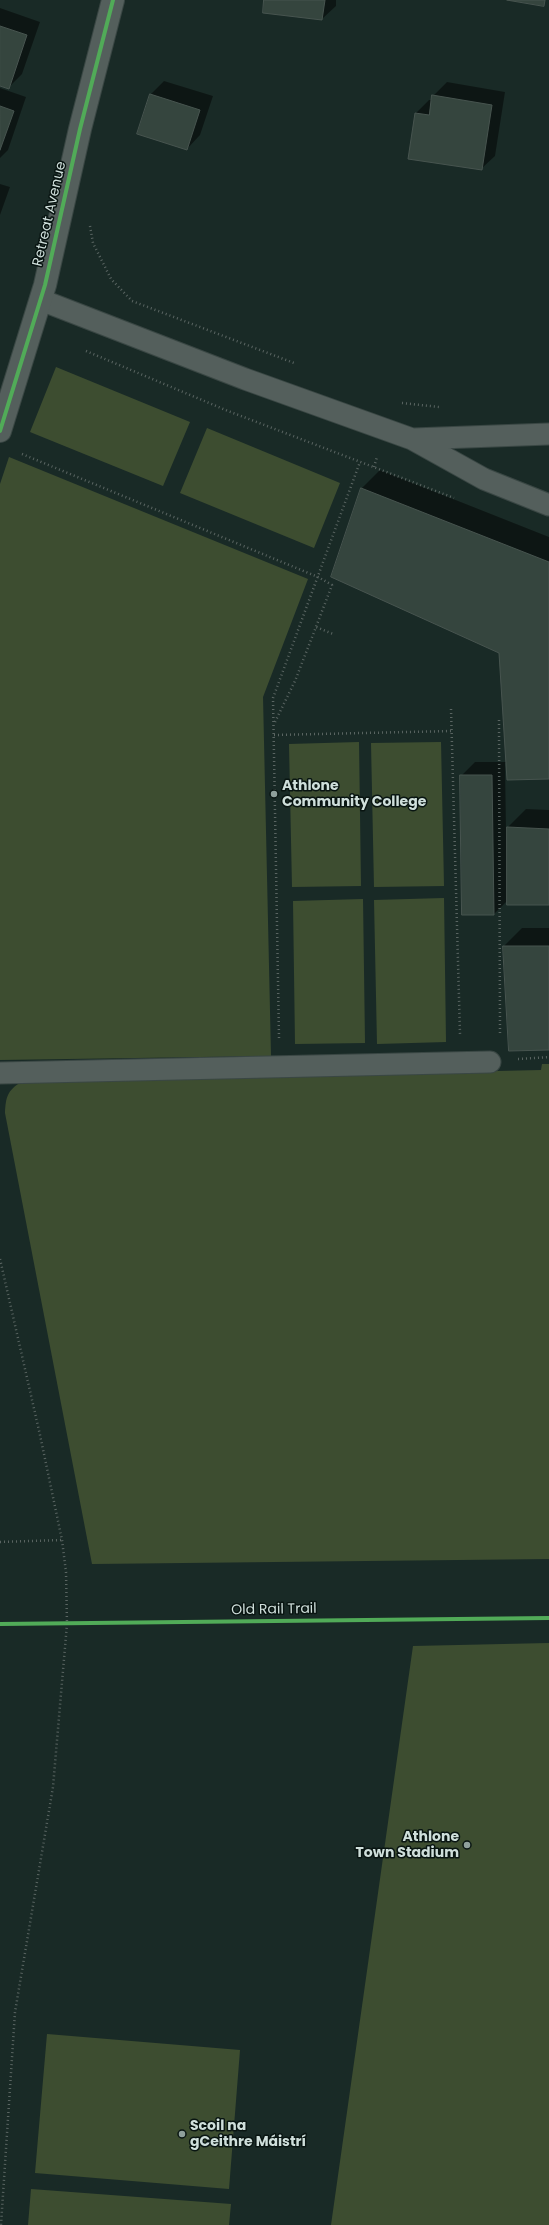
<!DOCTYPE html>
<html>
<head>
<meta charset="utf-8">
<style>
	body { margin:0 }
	canvas { display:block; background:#192a26 }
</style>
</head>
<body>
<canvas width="549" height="2225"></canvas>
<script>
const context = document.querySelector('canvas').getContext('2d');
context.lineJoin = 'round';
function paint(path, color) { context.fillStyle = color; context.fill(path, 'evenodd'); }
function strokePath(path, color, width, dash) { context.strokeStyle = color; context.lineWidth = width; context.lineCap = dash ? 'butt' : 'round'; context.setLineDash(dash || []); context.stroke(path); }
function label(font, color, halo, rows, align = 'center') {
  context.font = font + ' Poppins,sans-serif'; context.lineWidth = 3; context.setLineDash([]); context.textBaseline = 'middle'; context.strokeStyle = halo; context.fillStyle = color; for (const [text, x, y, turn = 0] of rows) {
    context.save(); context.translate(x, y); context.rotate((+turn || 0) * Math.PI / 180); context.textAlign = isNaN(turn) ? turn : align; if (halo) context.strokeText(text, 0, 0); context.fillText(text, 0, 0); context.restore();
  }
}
paint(new Path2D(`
	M56,367L190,422L163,486L30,432Z
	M207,428L340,483L314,548L180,493Z
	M9,457L308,579L263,697L271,1056L0,1060V484Z
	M359,742L361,886L292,887L289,744Z
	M441,742L444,886L374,887L371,743Z
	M444,898L446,1042L377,1044L374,900Z
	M363,899L365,1043L295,1044L293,901Z
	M542,1064H549V1559L92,1564L5,1113C6,1097 7,1091 21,1082L541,1070Z
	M549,1643V2225H331L413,1646Z
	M47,2034L240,2050L229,2189L35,2173Z
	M31,2189L231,2204L229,2225H28Z`), '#3d4d30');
paint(new Path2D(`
	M265,0H336V6L322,19L264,12Z
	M0,8L40,22L22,74L8,88L0,85Z
	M164,81L213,96L200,135L187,149L151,94Z
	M447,82L505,92L495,156L481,169L416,113L429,100H433V96Z
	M0,88L26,97L8,150L0,158Z
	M0,184L10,187L0,215Z
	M380,470L549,537V778L505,763L506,829L526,809L549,810V904L508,900L494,914L461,776L475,762H507L500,653L332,577L362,488Z
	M522,928H549V1049L504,946Z`), '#0007');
const building = new Path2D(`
	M264,0H325L322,20L263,13Z
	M507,0H545L544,6Z
	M0,26L27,35L9,89L0,86Z
	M150,94L200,110L187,150L137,134Z
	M432,95L492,105L482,170L408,159L415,113L429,115Z
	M0,106L14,111L0,150Z
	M361,488L549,562V779L507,780L499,653L331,577Z
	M460,775H492L494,915H462Z
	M507,827L549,829V905H507Z
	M503,946H549V1050L509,1051Z`);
paint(building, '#35453e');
strokePath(building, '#47544f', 1);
const service = new Path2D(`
	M41,300L245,379L412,439L484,479L549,505
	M413,439L549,434
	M0,1073L490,1062`);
const minor = new Path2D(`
	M0,431L45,285L80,129L113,0`);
strokePath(service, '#3a4744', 23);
strokePath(minor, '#3a4744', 24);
strokePath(new Path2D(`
	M90,226L93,243L111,279L132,301L294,363
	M86,351L228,411L454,498
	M402,403L439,407
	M22,454L318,577L332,585L316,627
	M374,467L377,457
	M451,709L460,1034
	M499,720L500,1034
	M275,722L295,681L316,627L333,634
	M274,735L452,731
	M279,1038L273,698L360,462
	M518,1059L549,1057
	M0,1259L40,1435L62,1540L66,1572L67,1624L53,1787L15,2012L1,2225
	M0,1542L62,1540`), '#5a6562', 2.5, [1, 3]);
strokePath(service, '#545f5c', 21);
strokePath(minor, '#545f5c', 22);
strokePath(new Path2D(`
	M0,431L45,285L80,129L113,0
	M0,1624L549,1618`), '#51ab58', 4);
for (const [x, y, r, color] of [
	[274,794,4,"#8fa09c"],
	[467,1845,4,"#8fa09c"],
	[182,2134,4,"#8fa09c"]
]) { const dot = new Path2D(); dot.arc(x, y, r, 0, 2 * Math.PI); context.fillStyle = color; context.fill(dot); strokePath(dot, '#091512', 1.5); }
label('14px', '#cfdfdb', '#091512', [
	["Retreat Avenue",50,214,-77],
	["Old Rail Trail",274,1610,-1]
]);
label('bold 14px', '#cfdfdb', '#091512', [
	["Athlone",282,786],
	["Community College",282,802],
	["Athlone",459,1837,"right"],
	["Town Stadium",459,1853,"right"],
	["Scoil na",190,2126],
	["gCeithre Máistrí",190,2142]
], 'left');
</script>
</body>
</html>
